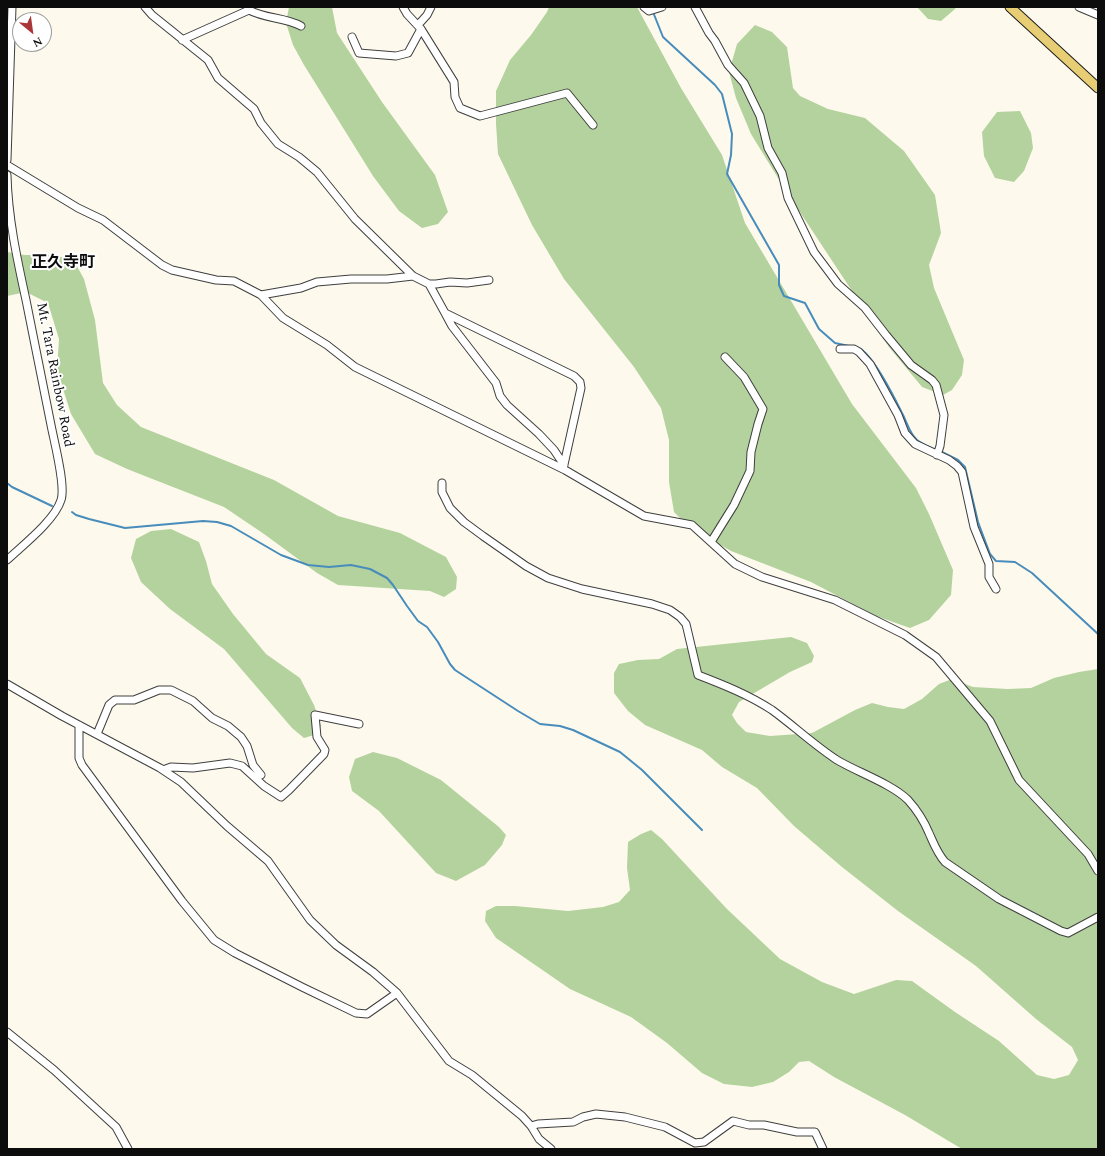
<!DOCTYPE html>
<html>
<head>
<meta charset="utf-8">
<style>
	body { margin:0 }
	#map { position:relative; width:1105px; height:1156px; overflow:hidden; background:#fdfaed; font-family:Spectral,serif }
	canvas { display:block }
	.frame { position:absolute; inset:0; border:8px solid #0c0c0c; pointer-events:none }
	.north { position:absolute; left:12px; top:12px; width:40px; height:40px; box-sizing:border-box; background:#fff; border:1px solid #9e9e9e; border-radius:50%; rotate:151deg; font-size:11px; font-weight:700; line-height:16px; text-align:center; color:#0c0c0c }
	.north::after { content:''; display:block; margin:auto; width:14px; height:18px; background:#aa3639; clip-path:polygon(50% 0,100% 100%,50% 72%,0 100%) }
</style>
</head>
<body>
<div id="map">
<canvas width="1105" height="1156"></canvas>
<div class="frame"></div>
<div class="north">N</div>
</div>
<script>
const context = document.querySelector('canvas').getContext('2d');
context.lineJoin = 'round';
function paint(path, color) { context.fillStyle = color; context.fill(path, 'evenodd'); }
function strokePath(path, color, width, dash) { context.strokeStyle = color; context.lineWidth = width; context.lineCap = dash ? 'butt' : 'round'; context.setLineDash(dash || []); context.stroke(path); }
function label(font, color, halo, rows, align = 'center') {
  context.font = font + ' Spectral,"Noto Sans JP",serif'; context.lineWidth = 4; context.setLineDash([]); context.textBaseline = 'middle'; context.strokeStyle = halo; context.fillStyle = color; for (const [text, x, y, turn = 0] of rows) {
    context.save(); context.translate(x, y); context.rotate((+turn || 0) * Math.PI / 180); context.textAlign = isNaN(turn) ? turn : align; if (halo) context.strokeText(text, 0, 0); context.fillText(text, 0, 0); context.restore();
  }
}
paint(new Path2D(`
	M289,7H332L337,33L382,102L435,175L448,212L438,224L422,228L399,211L373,176L304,65L293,45L286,23Z
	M549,7H637L681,88L722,155L745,223L852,404L916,488L929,514L953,570L951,595L929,620L910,628L876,616L811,582L731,551L688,526L674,512L669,482V440L661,408L634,367L564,279L532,225L498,154L496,124V91L510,60L531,35L547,12Z
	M917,7H956L955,9L941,21L928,19Z
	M755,25L772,32L787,47L793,88L800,96L828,109L865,118L904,151L935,195L941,233L929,265L934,288L964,360L962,375L952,390L943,395L922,387L889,347L786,191L751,134L736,98L729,72L737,44Z
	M1020,111L1031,133L1033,148L1024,171L1014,182L995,178L984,156L982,132L997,112Z
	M7,252L25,255H50L73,259L84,279L95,320L103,383L117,405L141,427L274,480L338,516L400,533L446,557L457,577L456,589L444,597L430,591L338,585L317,573L264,534L224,507L127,469L95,454L71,414L57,370L59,339L48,303L26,292L7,296Z
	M171,529L199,542L206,561L212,584L233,614L266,654L300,678L314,705L321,726L314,735L304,738L292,728L224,649L170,609L141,582L131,558L136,539L151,531Z
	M791,637L807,643L814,656L812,662L790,672L739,702L732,715L737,723L746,732L770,736L812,733L855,710L872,703L888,707L904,709L922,699L939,684L952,679L973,687L1008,689L1031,688L1054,678L1079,672L1098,669V1149H962L905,1115L834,1077L809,1061L799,1062L789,1072L773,1082L752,1087L724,1084L702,1073L667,1043L631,1017L570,989L496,938L485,921L486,911L496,906H515L568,911L603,907L619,902L630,890L627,868L628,842L641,834L651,830L662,839L727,909L780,959L822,982L854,994L896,980L912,981L955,1012L999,1041L1037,1075L1054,1079L1069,1075L1078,1060L1072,1047L1036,1019L976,966L898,911L842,867L794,826L757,788L722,767L702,750L645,725L628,711L614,693V673L619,664L638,660L659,659L677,649Z
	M373,752L397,758L441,780L499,827L506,835L502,845L485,865L456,881L436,873L379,811L352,791L349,777L355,759Z`), '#b4d29d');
strokePath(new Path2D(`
	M653,12L663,37L715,85L722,94L732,134L731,155L727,174L779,265V285L784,296L805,303L819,329L835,343L849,346
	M856,347C871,349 895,399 902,413C907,422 909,433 917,440C922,444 930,447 936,450
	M940,451L958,460L965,467L978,522L990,554L996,561L1015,562L1032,573L1098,634
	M7,483L12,487L52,506
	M72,512L76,515L89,519L125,528L203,521L217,522L231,526L281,555L308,565L329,567L351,565L370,569L387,578L393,585L407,606L418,621L427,627L438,642L450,664L455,670L518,711L540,724L560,726L573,730L620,752L642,770L702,830`), '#488cbc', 2);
const minor = new Path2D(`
	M145,7L152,15L208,60L218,78L254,109L261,123L278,144L299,157L317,172L355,219L413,276L429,284H436L450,282L467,283L489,280
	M403,7L407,14L421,29L454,82L455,97L460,108L480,116L567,93L593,125
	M644,7L649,11L662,7
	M695,7L709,33L715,41L728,65L744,83L760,116L768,148L782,173L788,198L814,252L838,284L865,308L886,335L911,365L932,380L936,385L944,415L940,446L937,455
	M1079,7L1098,15
	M418,25L427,15L431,7
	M352,37L359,53L396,56L408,53L421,29
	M182,40L249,10C266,19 284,17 301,26
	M7,160L12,7
	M7,165L78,208L103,220L162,265L172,270L216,280L234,281L261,295L283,318L327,345L355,367L565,470L644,516L692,525L735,564L762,577L835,600L905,635L936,657L990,721L1019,780L1088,854L1098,871
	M7,175C8,217 17,259 26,300C34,342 43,383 51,425C54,441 66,486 61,500C55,520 23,545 7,560
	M429,284L445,313
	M261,295L301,288L317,282L351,279H387L413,276
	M840,349H854L859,352L870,364L898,415L905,433L915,444L949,460L957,466L962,472L974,527L989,564V577L996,589
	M563,469L581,388L580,382L574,376L445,313L452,326L496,383L500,396L507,405L539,434L554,450L564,465
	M442,483V492L450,508L464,522L483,536L526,566L548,578L582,589L652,604L670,610L680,617L686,624L698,675C724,685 749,695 772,710C794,726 814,745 837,760C857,772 892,784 908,800C917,810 924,821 929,833C934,844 937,853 945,862L999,899L1061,931L1068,933L1098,917
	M711,542L734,505L750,471L751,452L758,424L763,409L744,377L725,357
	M7,684L62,716L160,768L181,782L227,826L268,861L310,920L336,945L373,972L397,993L449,1061L472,1075L522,1116L531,1126L539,1139L551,1149
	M79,725V758L82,765L182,901L214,940L235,953L302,987L356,1013L367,1014L397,993
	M97,734L109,705L115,700H134L159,690H171L193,701L212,718L228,726L241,737L247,746L253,765L261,775
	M163,770L171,767L193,768L230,763L242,766L264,786L281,797L289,790L324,754L325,750L317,737L315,715L359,724
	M7,1032L54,1070L116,1127L128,1149
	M531,1126L538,1124L573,1122L583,1117L596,1114L625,1117L665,1127L695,1143L704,1142L733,1121L749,1125H764L797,1132H815L823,1149`);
const major = new Path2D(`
	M1010,7L1098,88`);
strokePath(minor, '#3f3f3f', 9);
strokePath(major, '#1d1d1d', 11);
strokePath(minor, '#fff', 7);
strokePath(major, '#e7cd73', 9);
label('14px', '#0c0c0c', '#fff', [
	["Mt. Tara Rainbow Road",54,375,79]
]);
label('bold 16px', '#0c0c0c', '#fff', [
	["正久寺町",63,264]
]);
</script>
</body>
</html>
